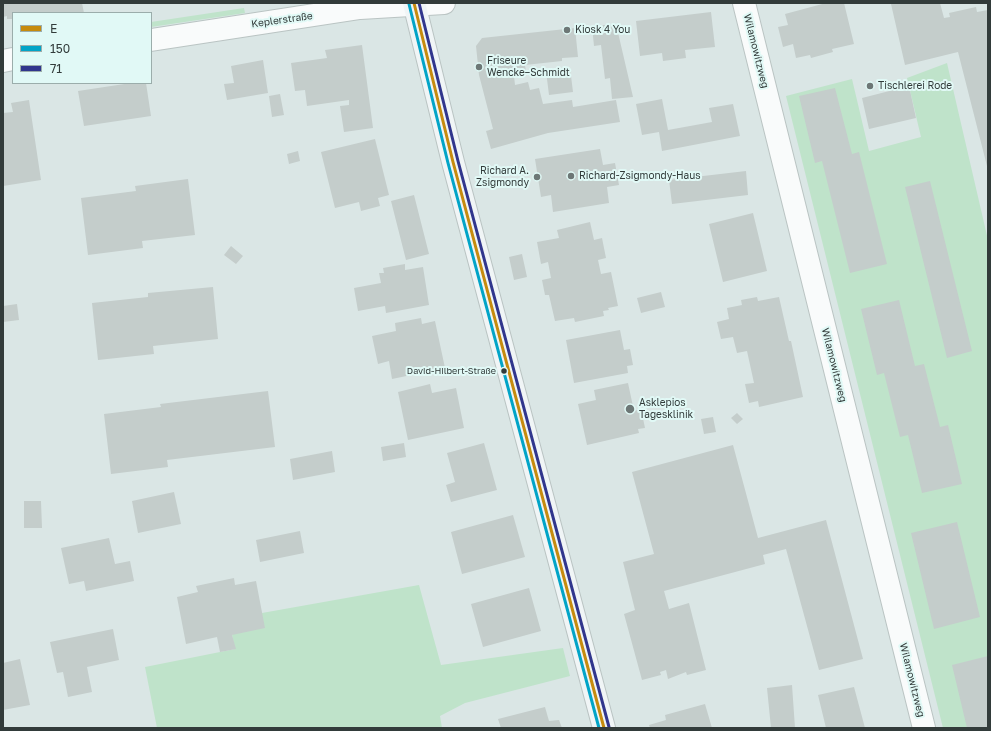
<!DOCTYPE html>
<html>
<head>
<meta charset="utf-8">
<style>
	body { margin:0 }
	#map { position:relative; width:991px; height:731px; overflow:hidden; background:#dae6e5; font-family:"Golos Text",sans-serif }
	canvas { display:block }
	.frame { position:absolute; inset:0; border:4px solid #323b3a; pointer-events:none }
	.legend { position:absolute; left:12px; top:12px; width:140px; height:72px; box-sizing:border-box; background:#e1f9f6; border:1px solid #9badab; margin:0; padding:5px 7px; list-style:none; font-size:12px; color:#323b3a }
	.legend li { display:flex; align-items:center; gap:8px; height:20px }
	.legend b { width:20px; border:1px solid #9badab }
</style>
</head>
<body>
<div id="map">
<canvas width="991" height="731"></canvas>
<div class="frame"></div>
<ul class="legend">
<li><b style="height:5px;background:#c68b0e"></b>E</li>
<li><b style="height:5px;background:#02a4c7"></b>150</li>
<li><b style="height:5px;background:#31368d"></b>71</li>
</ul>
</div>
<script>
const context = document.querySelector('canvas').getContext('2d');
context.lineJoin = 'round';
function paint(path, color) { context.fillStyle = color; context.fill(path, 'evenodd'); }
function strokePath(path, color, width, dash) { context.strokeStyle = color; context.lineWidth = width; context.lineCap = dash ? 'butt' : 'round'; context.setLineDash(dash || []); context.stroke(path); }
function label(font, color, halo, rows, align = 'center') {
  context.font = font + ' "Golos Text",sans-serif'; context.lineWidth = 4; context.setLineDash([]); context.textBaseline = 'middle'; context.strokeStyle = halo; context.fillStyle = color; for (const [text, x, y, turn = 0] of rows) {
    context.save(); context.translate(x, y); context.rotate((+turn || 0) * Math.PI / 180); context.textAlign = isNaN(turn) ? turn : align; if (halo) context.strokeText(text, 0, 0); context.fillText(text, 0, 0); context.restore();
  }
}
paint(new Path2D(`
	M244,8L245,13L151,27V22Z
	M947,63L988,240V728H943L786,96L852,79L869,151L921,137L907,78Z
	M419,585L441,665L563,648L570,676L465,703L440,716L442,728H157L145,667L235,649L232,635L262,613Z`), '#bfe3ca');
paint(new Path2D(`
	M3,3H82L84,13H13V19H7V16L3,17Z
	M826,3H844L854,44L832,49L833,52L811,58L810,55L796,58L793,44L783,47L778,27L788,25L785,14Z
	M897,3H940L944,18L950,17L949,13L976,7L977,12L988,10V170L958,52L905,65L891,4Z
	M711,12L715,47L685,50L686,58L663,61L662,53L640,56L636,21Z
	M616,24L633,97L612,99L610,78L605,79L601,45L594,46L592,26Z
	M575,28L578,57L562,58V61L525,65L526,72L514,76L515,85L528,82L530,90L539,88L543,104L572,100L573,107L616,100L620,122L548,133L491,149L486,131L493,129L479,75L476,46L482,38Z
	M362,45L373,128L344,132L340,106L349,105V100L307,106L305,90L295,91L291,63L327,58L325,50Z
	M263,60L268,93L227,100L224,84L234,83L231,66Z
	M570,68L573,92L549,95L546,71Z
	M131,83H146L151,116L84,126L78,91Z
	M909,86L916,118L869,129L862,98Z
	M835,88L852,154L859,152L887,264L850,273L822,161L815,163L799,96Z
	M280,94L284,115L272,117L269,96Z
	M662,99L668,130L712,122L709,108L733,104L740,136L662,151L659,132L642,135L636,104Z
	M29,100L41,180L3,186V113L13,112L11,103Z
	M375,139L389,195L378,198L380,206L361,211L359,202L335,208L321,152Z
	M600,149L603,165L615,163L619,185L607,187L609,203L553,212L551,195L541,197L535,159Z
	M298,151L300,161L289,164L287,154Z
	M746,171L748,195L672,204L669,180Z
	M188,179L195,235L142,241L143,248L88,255L81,198L136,191L135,186Z
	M930,181L972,351L947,358L905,187Z
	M414,195L429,254L406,260L391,201Z
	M753,213L767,271L723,282L709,224Z
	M590,222L594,240L602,238L606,258L598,260L601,274L611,272L618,306L608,308L609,310L603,311L604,316L575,322L574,318L555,321L549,295H545L542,280L551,278L548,262L541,264L537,242L559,238L557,230Z
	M231,246L243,256L236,264L224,255Z
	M522,254L527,277L514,280L509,257Z
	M405,264V270L423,267L429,305L386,313L385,306L358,311L354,288L381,283L379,273H384L383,268Z
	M213,287L218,339L153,346L154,354L98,360L92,303L148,297V293Z
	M661,292L665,307L641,313L637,298Z
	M757,297L758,301L779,297L789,341H791L803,397L759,407L758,401L749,403L745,384L754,383L747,351L737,353L733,337L721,339L717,322L729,319L727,308L742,305L741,300Z
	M899,300L915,366L924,364L940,427L948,425L962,484L922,493L908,435L900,437L884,373L877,375L861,309Z
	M17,304L19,320L3,322V306Z
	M421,318L422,324L435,321L445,368L392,379L389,361L378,364L372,336L396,331L395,323Z
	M620,330L624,350L630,349L633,365L627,366L628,373L574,383L566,340Z
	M628,383L634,411L641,409L645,428L638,429L639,433L587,445L578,404L596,400L594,390Z
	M430,384L432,393L456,388L464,428L408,440L398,392Z
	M268,391L275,447L167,460L168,467L111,474L104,414L161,407L160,404Z
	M737,413L743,419L737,424L731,418Z
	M713,417L716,432L704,434L701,419Z
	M404,443L406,457L383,461L381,447Z
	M484,443L497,490L451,502L446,485L455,482L447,453Z
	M733,445L758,538L826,520L863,659L819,670L786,549L763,555L765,564L664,591L669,609L689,603L706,670L687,675L686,672L668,679L666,670L660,672L661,675L642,680L624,614L635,610L623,562L654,554L632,472Z
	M332,451L335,472L293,480L290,459Z
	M174,492L181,524L138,533L132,501Z
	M24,501H41L42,528H24Z
	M513,515L525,557L462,574L451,532Z
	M957,522L980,617L934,629L911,533Z
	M300,531L304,553L260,562L256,540Z
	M109,538L115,564L130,561L134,581L86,591L84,581L69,584L61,548Z
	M234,578L235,585L256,581L265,628L232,635L236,649L220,652L217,637L186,644L177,597L198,592L196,586Z
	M529,588L541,631L483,647L471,604Z
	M113,629L119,660L87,667L92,692L68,697L63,672L57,673L50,642Z
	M988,656V728H967L952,665Z
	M20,659L30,705L3,710V663Z
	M792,685L795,728H771L767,688Z
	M854,687L865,728H826L818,695Z
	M705,704L712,728H650L649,725L666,720L665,715Z
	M545,707L549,721L559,720L562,728H501L498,719Z`), '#c4cdcb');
const street = new Path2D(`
	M744,3L924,728
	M151,40L360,8L444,3
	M3,61L13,59`);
const secondary = new Path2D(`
	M414,3L453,162L604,728`);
strokePath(street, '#bac4c3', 24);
strokePath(secondary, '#bac4c3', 24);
strokePath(street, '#f9fbfb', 22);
strokePath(secondary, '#f0f5f6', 22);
strokePath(new Path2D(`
	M414,3L453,162L604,728`), '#c68b0e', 3);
strokePath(new Path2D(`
	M409,4L448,163L599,728`), '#02a4c7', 3);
strokePath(new Path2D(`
	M419,3L458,161L609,727`), '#31368d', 3);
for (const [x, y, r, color] of [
	[567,30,4,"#6d7776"],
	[479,67,4,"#6d7776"],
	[870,86,4,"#6d7776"],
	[571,176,4,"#6d7776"],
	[537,177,4,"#6d7776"],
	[504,371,3.5,"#323b3a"],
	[630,409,5,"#6d7776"]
]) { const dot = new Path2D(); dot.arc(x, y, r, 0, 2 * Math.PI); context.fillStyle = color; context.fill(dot); strokePath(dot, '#e1f9f6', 1.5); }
label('9px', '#323b3a', '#e1f9f6', [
	["David-Hilbert-Straße",496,371]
], 'right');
label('10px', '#323b3a', '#e1f9f6', [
	["Keplerstraße",282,20,-8],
	["Wilamowitzweg",756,51,76],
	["Wilamowitzweg",834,365,76],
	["Wilamowitzweg",912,680,76]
]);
label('10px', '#323b3a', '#e1f9f6', [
	["Kiosk 4 You",575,30],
	["Friseure",487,61],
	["Wencke–Schmidt",487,73],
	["Tischlerei Rode",878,86],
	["Richard A.",529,171,"right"],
	["Zsigmondy",529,183,"right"],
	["Richard-Zsigmondy-Haus",579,176],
	["Asklepios",639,403],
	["Tagesklinik",639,415]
], 'left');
</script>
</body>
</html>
